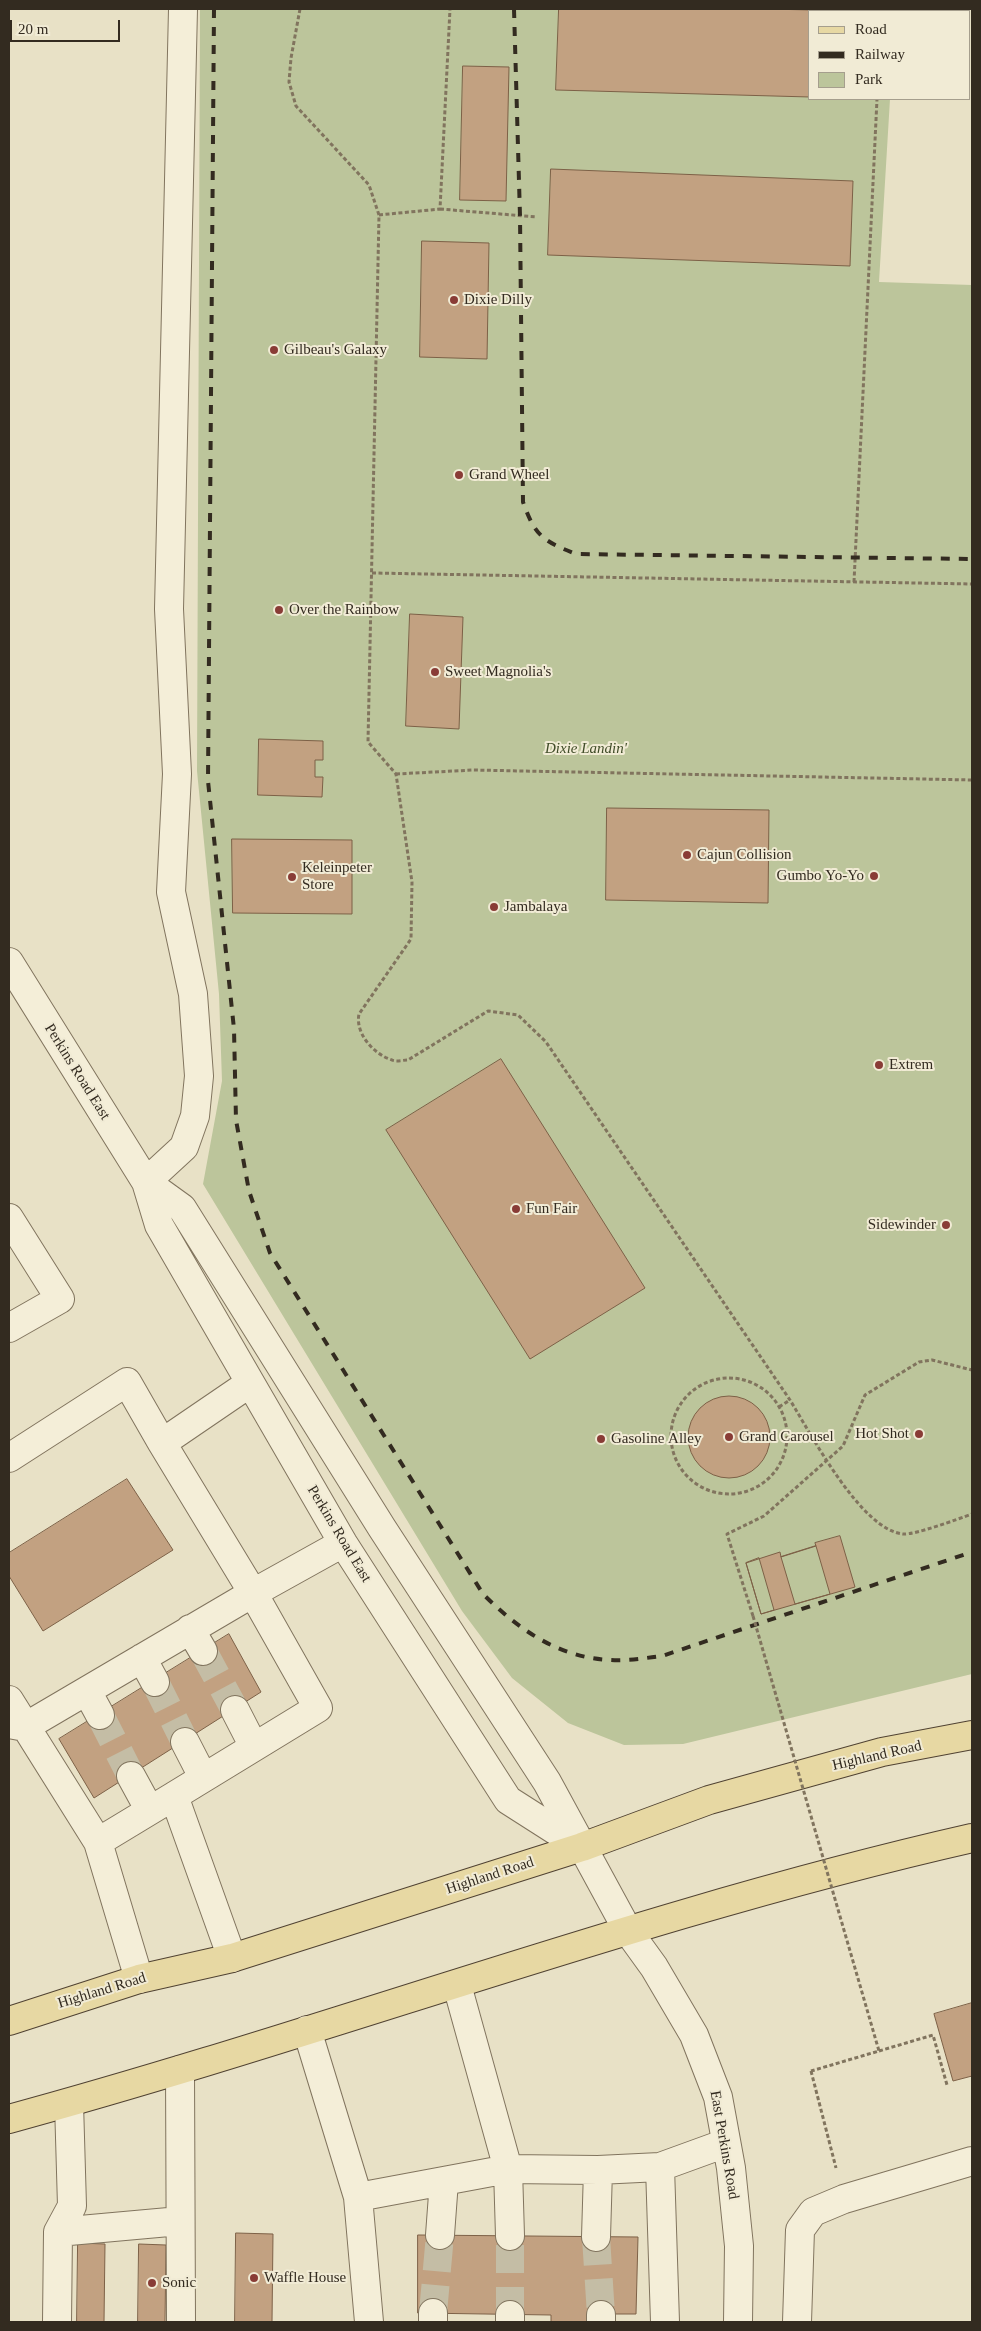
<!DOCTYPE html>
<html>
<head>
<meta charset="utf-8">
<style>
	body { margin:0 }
	#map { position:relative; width:981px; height:2331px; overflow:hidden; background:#e8e1c6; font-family:"Times New Roman",serif }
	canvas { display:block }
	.frame { position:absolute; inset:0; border:10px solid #332b20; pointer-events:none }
	.legend { position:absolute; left:808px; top:10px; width:162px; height:90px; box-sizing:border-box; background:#f1ebd5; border:1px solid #a59e8d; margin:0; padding:6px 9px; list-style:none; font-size:15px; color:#332b20 }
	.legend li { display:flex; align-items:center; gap:10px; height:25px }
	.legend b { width:25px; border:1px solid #a59e8d }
	.scale { position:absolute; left:10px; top:20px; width:110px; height:22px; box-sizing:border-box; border:2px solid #332b20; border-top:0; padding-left:6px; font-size:15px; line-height:18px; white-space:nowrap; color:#332b20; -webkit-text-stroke:4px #f1ebd5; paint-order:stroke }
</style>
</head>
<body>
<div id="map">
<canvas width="981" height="2331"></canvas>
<div class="frame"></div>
<ul class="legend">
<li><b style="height:6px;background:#e7d8a3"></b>Road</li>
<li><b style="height:6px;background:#332b20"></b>Railway</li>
<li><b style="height:14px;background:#bcc59b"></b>Park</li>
</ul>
<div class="scale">20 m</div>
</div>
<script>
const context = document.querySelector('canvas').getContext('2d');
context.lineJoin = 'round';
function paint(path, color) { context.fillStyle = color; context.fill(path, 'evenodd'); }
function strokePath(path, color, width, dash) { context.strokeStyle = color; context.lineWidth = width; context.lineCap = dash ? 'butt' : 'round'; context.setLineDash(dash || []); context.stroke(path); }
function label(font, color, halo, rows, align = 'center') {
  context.font = font + ' "Times New Roman",serif'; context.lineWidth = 4; context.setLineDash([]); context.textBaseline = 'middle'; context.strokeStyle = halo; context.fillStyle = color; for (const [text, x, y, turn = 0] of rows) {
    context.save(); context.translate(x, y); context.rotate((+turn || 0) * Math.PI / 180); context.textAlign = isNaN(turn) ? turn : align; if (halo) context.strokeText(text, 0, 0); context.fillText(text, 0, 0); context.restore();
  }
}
paint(new Path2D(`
	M200,9H860L895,11H810V99H890L879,282L972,285V1674L683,1744L624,1745L568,1723L512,1678L462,1611L203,1184L222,1081L219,994L197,771Z`), '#bcc59b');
const building = new Path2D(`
	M559,9H769L850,11H810V97L556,90Z
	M463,66L509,67L506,201L460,200Z
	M551,169L853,181L850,266L548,255Z
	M422,241L489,243L487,359L420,357Z
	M410,614L463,617L459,729L406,726Z
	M259,739L323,741V760H315V777H323L322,797L258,795Z
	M607,808L769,810L768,903L606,900Z
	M232,839L352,840V914L233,913Z
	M501,1059L645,1288L530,1359L386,1130Z
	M688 1437a41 41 0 1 1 82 0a41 41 0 1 1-82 0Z
	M127,1479L173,1550L43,1631L9,1576V1553Z
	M840,1536L855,1587L761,1614L746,1563L780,1552L781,1557L816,1546L815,1543Z
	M816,1546L830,1594L795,1604L781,1557Z
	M759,1558L774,1610L761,1614L746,1563Z
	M229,1634L261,1692L94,1798L59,1739Z
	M972,2003V2076L953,2081L934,2014Z
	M236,2233L273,2234L272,2322H235Z
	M418,2235L638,2237L636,2314H587V2322H551V2315L418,2313Z
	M78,2243L105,2244L104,2322H77Z
	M139,2244L166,2245L165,2322H138Z`);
paint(building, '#c2a181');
strokePath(building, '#7d6147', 1);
strokePath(new Path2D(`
	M203,1651L235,1710
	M155,1682L185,1742
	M100,1715L131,1776
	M596,2237L601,2315
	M433,2313L440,2235
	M510,2315V2236`), '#c4bda5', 28, [28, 14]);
const minor = new Path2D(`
	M9,962L146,1182L159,1225L343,1543L508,1800L580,1846
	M146,1182L182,1208L382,1528L547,1782L628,1931L654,1967L694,2035L718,2097L731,2168L739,2246L738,2322
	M146,1182L184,1147L195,1116L199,1076L193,994L171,892L177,774L169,609L183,9
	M9,1218L60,1299L9,1328
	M9,1458L127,1382L162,1443
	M190,1629L203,1651
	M142,1658L155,1682
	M87,1691L100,1715
	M9,1700L98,1842L174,1796
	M235,1710L254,1747
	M9,1724L25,1727L253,1593L162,1443L250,1383
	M185,1742L203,1777
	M131,1776L149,1809
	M98,1842L139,1979
	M232,1958L174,1796L318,1708L253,1593L343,1543
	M307,2030L358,2197L508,2169L457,1985
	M180,2070L181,2322
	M660,2167L665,2322
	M358,2197L369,2322
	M58,2232L180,2221
	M440,2235L444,2181
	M510,2236L508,2169L598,2170L660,2167L726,2143
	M596,2237L598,2170
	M433,2313V2322
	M510,2315V2322
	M601,2315V2322
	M57,2322L58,2232L72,2206L69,2103
	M797,2322L800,2230L813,2212L844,2199L972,2161`);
const major = new Path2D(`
	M9,2021L139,1979L232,1958L582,1847L709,1800L882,1752L972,1735
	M9,2119C332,2031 646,1912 972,1838`);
strokePath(minor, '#81745e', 30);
strokePath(major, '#504232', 30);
strokePath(new Path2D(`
	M300,9L291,58L289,82L296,106L369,185L379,215L368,742L396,774L412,882L411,939L359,1014C355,1033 373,1054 392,1060C396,1062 403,1060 408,1060L488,1011L518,1015L546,1042L790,1400C811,1434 861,1530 903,1534C915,1535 958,1519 972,1514
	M882,11V9
	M440,209L537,217
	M379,215L440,209L450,9
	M372,573L972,584
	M854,582L877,99
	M396,774L473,770L972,780
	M671 1436a58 58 0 1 1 116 0a58 58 0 1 1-116 0Z
	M779,1407L790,1400
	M753,1616L727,1534L764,1516L843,1446L865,1395L919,1362L932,1360L972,1370
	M879,2051L933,2035L947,2085
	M811,2071L836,2168`), '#81745e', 3, [4, 2.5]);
strokePath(minor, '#f4eed8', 28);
strokePath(major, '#e7d8a3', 28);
strokePath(new Path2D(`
	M214,9L208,781L234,1029L236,1120L249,1191L270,1253L483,1594C519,1630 559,1658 611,1660C628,1661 645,1658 662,1656L972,1552
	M514,9L520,216L523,502C535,536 543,541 576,554L972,559`), '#332b20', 4, [9, 9]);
strokePath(new Path2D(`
	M753,1616L879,2051L811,2071`), '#81745e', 3, [4, 2.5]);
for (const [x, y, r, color] of [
	[454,300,5,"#893c36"],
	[274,350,5,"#893c36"],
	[459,475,5,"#893c36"],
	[279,610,5,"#893c36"],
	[435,672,5,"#893c36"],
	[687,855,5,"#893c36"],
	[874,876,5,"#893c36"],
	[292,877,5,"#893c36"],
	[494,907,5,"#893c36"],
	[879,1065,5,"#893c36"],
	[516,1209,5,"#893c36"],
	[946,1225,5,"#893c36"],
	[919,1434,5,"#893c36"],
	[729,1437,5,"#893c36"],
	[601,1439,5,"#893c36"],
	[254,2278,5,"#893c36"],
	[152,2283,5,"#893c36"]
]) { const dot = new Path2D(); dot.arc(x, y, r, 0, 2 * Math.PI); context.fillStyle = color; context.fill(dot); strokePath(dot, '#f1ebd5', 2); }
label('15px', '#332b20', '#f1ebd5', [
	["Dixie Dilly",464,300],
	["Gilbeau's Galaxy",284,350],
	["Grand Wheel",469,475],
	["Over the Rainbow",289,610],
	["Sweet Magnolia's",445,672],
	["Cajun Collision",697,855],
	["Keleinpeter",302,868],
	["Store",302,885],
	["Gumbo Yo-Yo",864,876,"right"],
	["Jambalaya",504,907],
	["Extrem",889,1065],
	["Fun Fair",526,1209],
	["Sidewinder",936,1225,"right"],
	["Hot Shot",909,1434,"right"],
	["Grand Carousel",739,1437],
	["Gasoline Alley",611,1439],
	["Waffle House",264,2278],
	["Sonic",162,2283]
], 'left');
label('italic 15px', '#414d29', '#f1ebd5', [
	["Dixie Landin'",586,749]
]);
label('15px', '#332b20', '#f1ebd5', [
	["Perkins Road East",77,1072,58],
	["Perkins Road East",339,1534,59],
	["Highland Road",877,1756,-13],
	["Highland Road",490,1876,-18],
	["Highland Road",102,1991,-17],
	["East Perkins Road",724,2145,80]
]);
</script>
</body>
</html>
